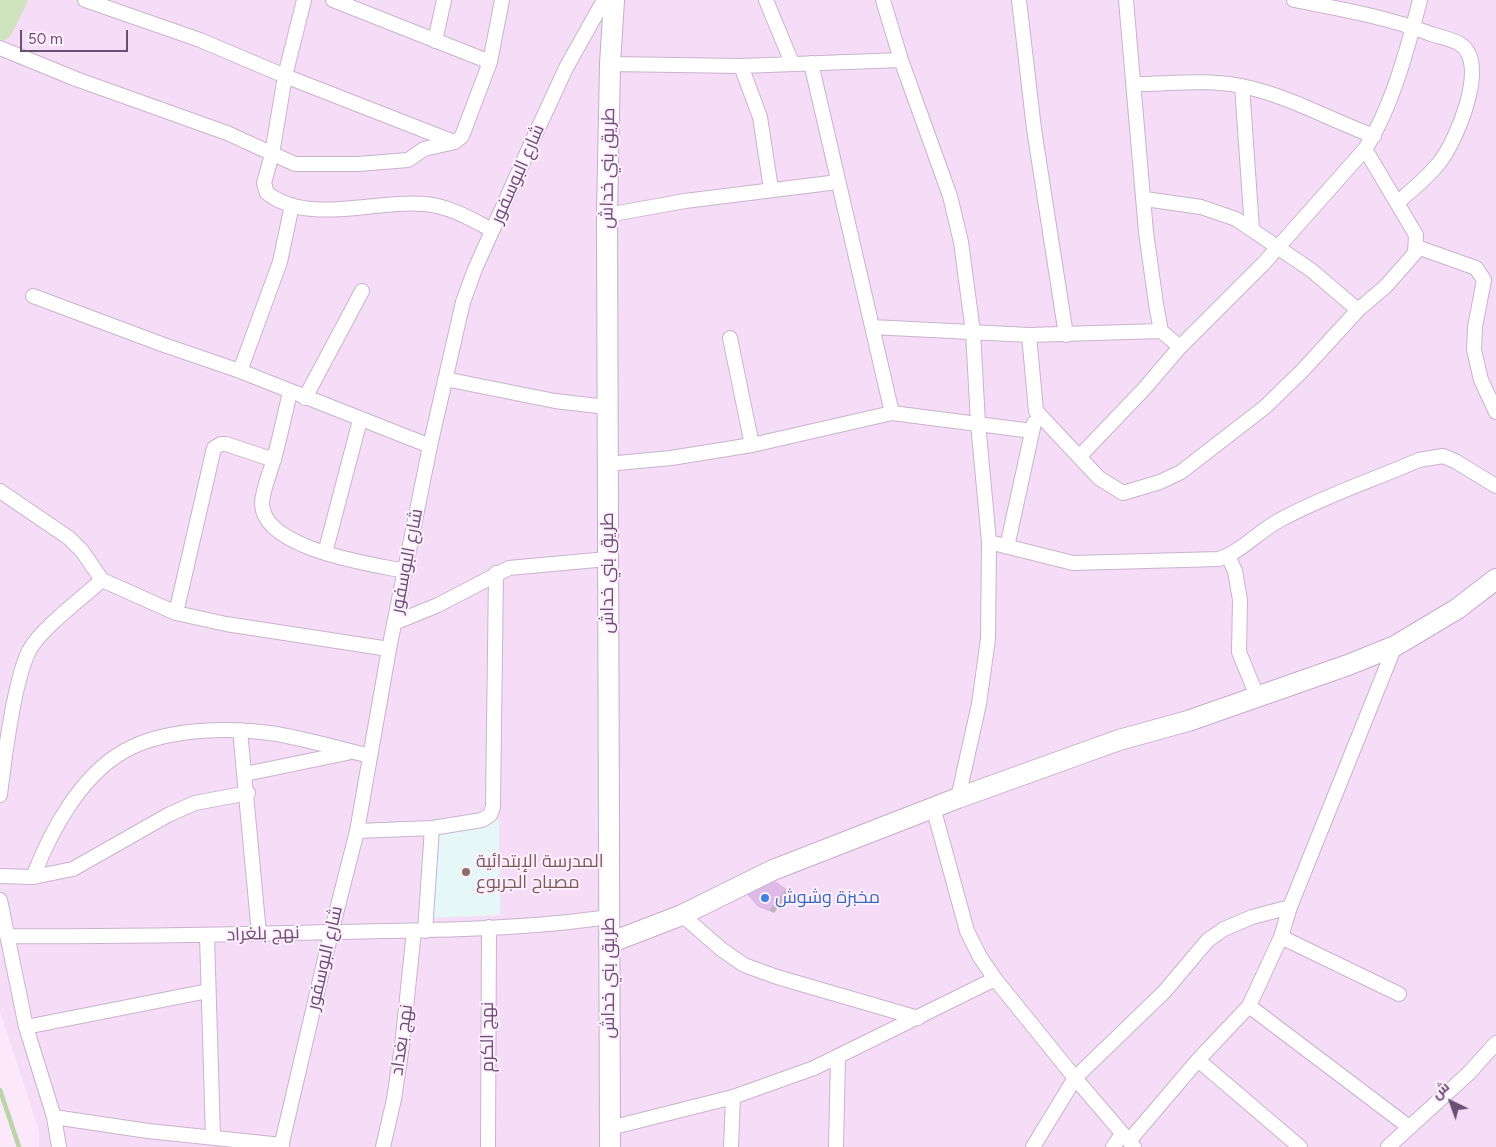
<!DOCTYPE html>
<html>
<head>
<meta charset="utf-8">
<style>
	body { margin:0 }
	#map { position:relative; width:1496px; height:1147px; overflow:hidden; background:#fbe8fb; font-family:Figtree,Cairo,sans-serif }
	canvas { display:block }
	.north { position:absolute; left:1426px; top:1077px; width:50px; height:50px; -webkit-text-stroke:4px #feeefe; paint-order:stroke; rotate:318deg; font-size:14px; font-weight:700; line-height:20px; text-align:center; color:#6a4e73 }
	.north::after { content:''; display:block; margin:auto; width:18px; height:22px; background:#6a4e73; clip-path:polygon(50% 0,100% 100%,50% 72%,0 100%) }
	.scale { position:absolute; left:20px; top:30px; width:108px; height:22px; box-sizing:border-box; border:2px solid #6a4e73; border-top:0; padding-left:6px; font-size:15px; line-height:18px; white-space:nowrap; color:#6a4e73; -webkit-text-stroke:4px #feeefe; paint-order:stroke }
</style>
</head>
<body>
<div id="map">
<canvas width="1496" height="1147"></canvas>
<div class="north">ش</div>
<div class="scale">50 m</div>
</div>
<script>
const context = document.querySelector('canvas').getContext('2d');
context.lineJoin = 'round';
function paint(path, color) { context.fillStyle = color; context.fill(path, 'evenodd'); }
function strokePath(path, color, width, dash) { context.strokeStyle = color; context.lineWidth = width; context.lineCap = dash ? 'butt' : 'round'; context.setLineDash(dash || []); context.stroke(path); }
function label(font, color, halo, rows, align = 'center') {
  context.font = font + ' Figtree,Cairo,sans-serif'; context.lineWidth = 4; context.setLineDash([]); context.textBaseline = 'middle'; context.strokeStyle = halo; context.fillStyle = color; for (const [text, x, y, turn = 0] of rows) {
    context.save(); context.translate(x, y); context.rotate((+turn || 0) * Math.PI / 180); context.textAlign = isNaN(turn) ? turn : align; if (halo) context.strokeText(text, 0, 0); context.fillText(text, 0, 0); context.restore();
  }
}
paint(new Path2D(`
	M0,0H1496V1147H39V1131L0,1011Z`), '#f6ddf7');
paint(new Path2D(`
	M499,819L500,915L429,918L436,829Z`), '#e5f7f7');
paint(new Path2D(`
	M776,882L790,892L774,913L765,909L757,884L761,888Z`), '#0003');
strokePath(new Path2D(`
	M0,1090L19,1147`), '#bad4a5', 4.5);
strokePath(new Path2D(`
	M0,28L14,0`), '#cfe3be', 26);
paint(new Path2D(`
	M771,878L786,889L769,911L758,907L742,888L753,880L760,888Z`), '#debbe7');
const street = new Path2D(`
	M85,0L200,40L285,76L454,142
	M304,0L285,76L272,154L264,183L267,193C310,226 376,199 425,204C449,206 471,219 492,230
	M333,0L490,62
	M766,0L792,63
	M883,0L901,60L950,196L961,242L973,332L978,423L989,542L988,639L979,704L958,798
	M1019,0L1034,129L1066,335
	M1126,0L1146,232L1156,304L1161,331L1180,347
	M1294,0C1340,9 1387,17 1431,34C1440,37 1452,39 1460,44C1490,63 1456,142 1439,163C1427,178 1412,190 1398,202
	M435,41L444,0
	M0,48L76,79L227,133L295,164H358L408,160L424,149L455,142L462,136L490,62L502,0
	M811,63L892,413
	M610,64L741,66L901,60
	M741,66L760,117L771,189
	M1134,84C1169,84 1207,79 1241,86C1288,95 1330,120 1374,136
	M1242,86L1252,229
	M1145,199L1201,207L1236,219L1311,270L1358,310
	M607,215L685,201L838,182
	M1417,247L1476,268L1484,280L1475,327L1474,350L1481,380L1496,412
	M33,296L164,345L240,371L430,446
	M872,327L1029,335L1161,331
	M1029,335L1036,411L1099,478L1123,493L1160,482L1181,472L1265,407L1302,371L1358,310L1386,286L1415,253L1416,235L1365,149
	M730,338L752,445
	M240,371L280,262L292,205
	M445,379L555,401L607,407
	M290,392C285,414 280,437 274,459C270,473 263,488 262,503C262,549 371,564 405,571
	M305,398L362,291
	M1079,457L1144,389L1180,347L1264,263L1365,149C1392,108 1408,47 1420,0
	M607,464L671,458L752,445L892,413L1032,431
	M0,491L69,538L82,551L102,580L176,613L226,624L389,649
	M989,542L1073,563L1219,559C1241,552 1259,531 1280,520C1324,496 1373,480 1419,460L1443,456L1455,461L1496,486
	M1007,547L1034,423
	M325,553L360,420
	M1228,556L1235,571L1240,600L1239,652L1257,696
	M176,613L214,448L221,444H226L274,460
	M394,623L438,605L509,568L607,559
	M240,730L259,934
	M245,774L347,753
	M0,795C4,761 14,678 30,649C43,627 82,598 102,580
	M933,807L967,931L980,957L995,979L1075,1078L1134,1147
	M357,831L432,828L482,820L490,815L493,807L496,573
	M0,876L33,877L73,869L168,815L195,803L248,793
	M33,877C51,830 83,770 132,747C170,729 228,727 270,733C303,738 337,748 370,756
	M0,900L26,1027L54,1117L59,1147
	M682,915L721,949L744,965L777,977L918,1018
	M425,931L432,828
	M7,936C102,937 197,935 291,933C397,930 504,932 609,917
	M207,936L213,1137
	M1281,937L1399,994
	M1249,1006L1409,1127
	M26,1027L208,991
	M1198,1060L1300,1147
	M54,1117L148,1131L282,1145
	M610,1128L733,1097L814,1068L995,979
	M1129,1141L1198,1060L1249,1006L1281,937L1290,907L1395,646
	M281,1147L331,933L357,831L389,649L430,446L463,302L475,269L535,135L566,68L604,0
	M383,1147L394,1099L402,1046L414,931
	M488,1147L489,927
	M731,1147L733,1097
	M836,1147L838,1058
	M1033,1147L1075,1078L1164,992L1208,940L1224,929L1252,917L1290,907
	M1113,1147L1122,1134
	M1388,1147L1469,1073L1496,1043`);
const secondary = new Path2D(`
	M609,943L682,915L773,870L958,798L1119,740L1188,721L1348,665L1395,646L1457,609L1496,579
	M610,1147L607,215L610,64L614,0`);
strokePath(street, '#cab2ce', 16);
strokePath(secondary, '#c7abcc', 22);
strokePath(street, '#fff', 14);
strokePath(secondary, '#fff', 20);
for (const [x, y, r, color] of [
	[466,872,5,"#8d6e63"],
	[765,898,5,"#3f7fe0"]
]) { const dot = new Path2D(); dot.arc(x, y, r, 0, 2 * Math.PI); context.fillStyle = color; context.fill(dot); strokePath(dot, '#feeefe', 2); }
label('18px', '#6a4e73', '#feeefe', [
	["طريق بني خداش",608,168,-89],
	["شارع البوسفور",518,174,-66],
	["شارع البوسفور",407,561,-79],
	["طريق بني خداش",608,573,-90],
	["نهج بلغراد",263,934,-2],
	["شارع البوسفور",325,958,-77],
	["طريق بني خداش",609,978,-90],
	["نهج الكرم",488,1037,-90],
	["نهج بغداد",402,1040,-82]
]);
label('18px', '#785e54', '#feeefe', [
	["المدرسة الإبتدائية",476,862],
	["مصباح الجربوع",476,883]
], 'left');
label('18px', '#366cbe', '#feeefe', [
	["مخبزة وشوش",775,898]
], 'left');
</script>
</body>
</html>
